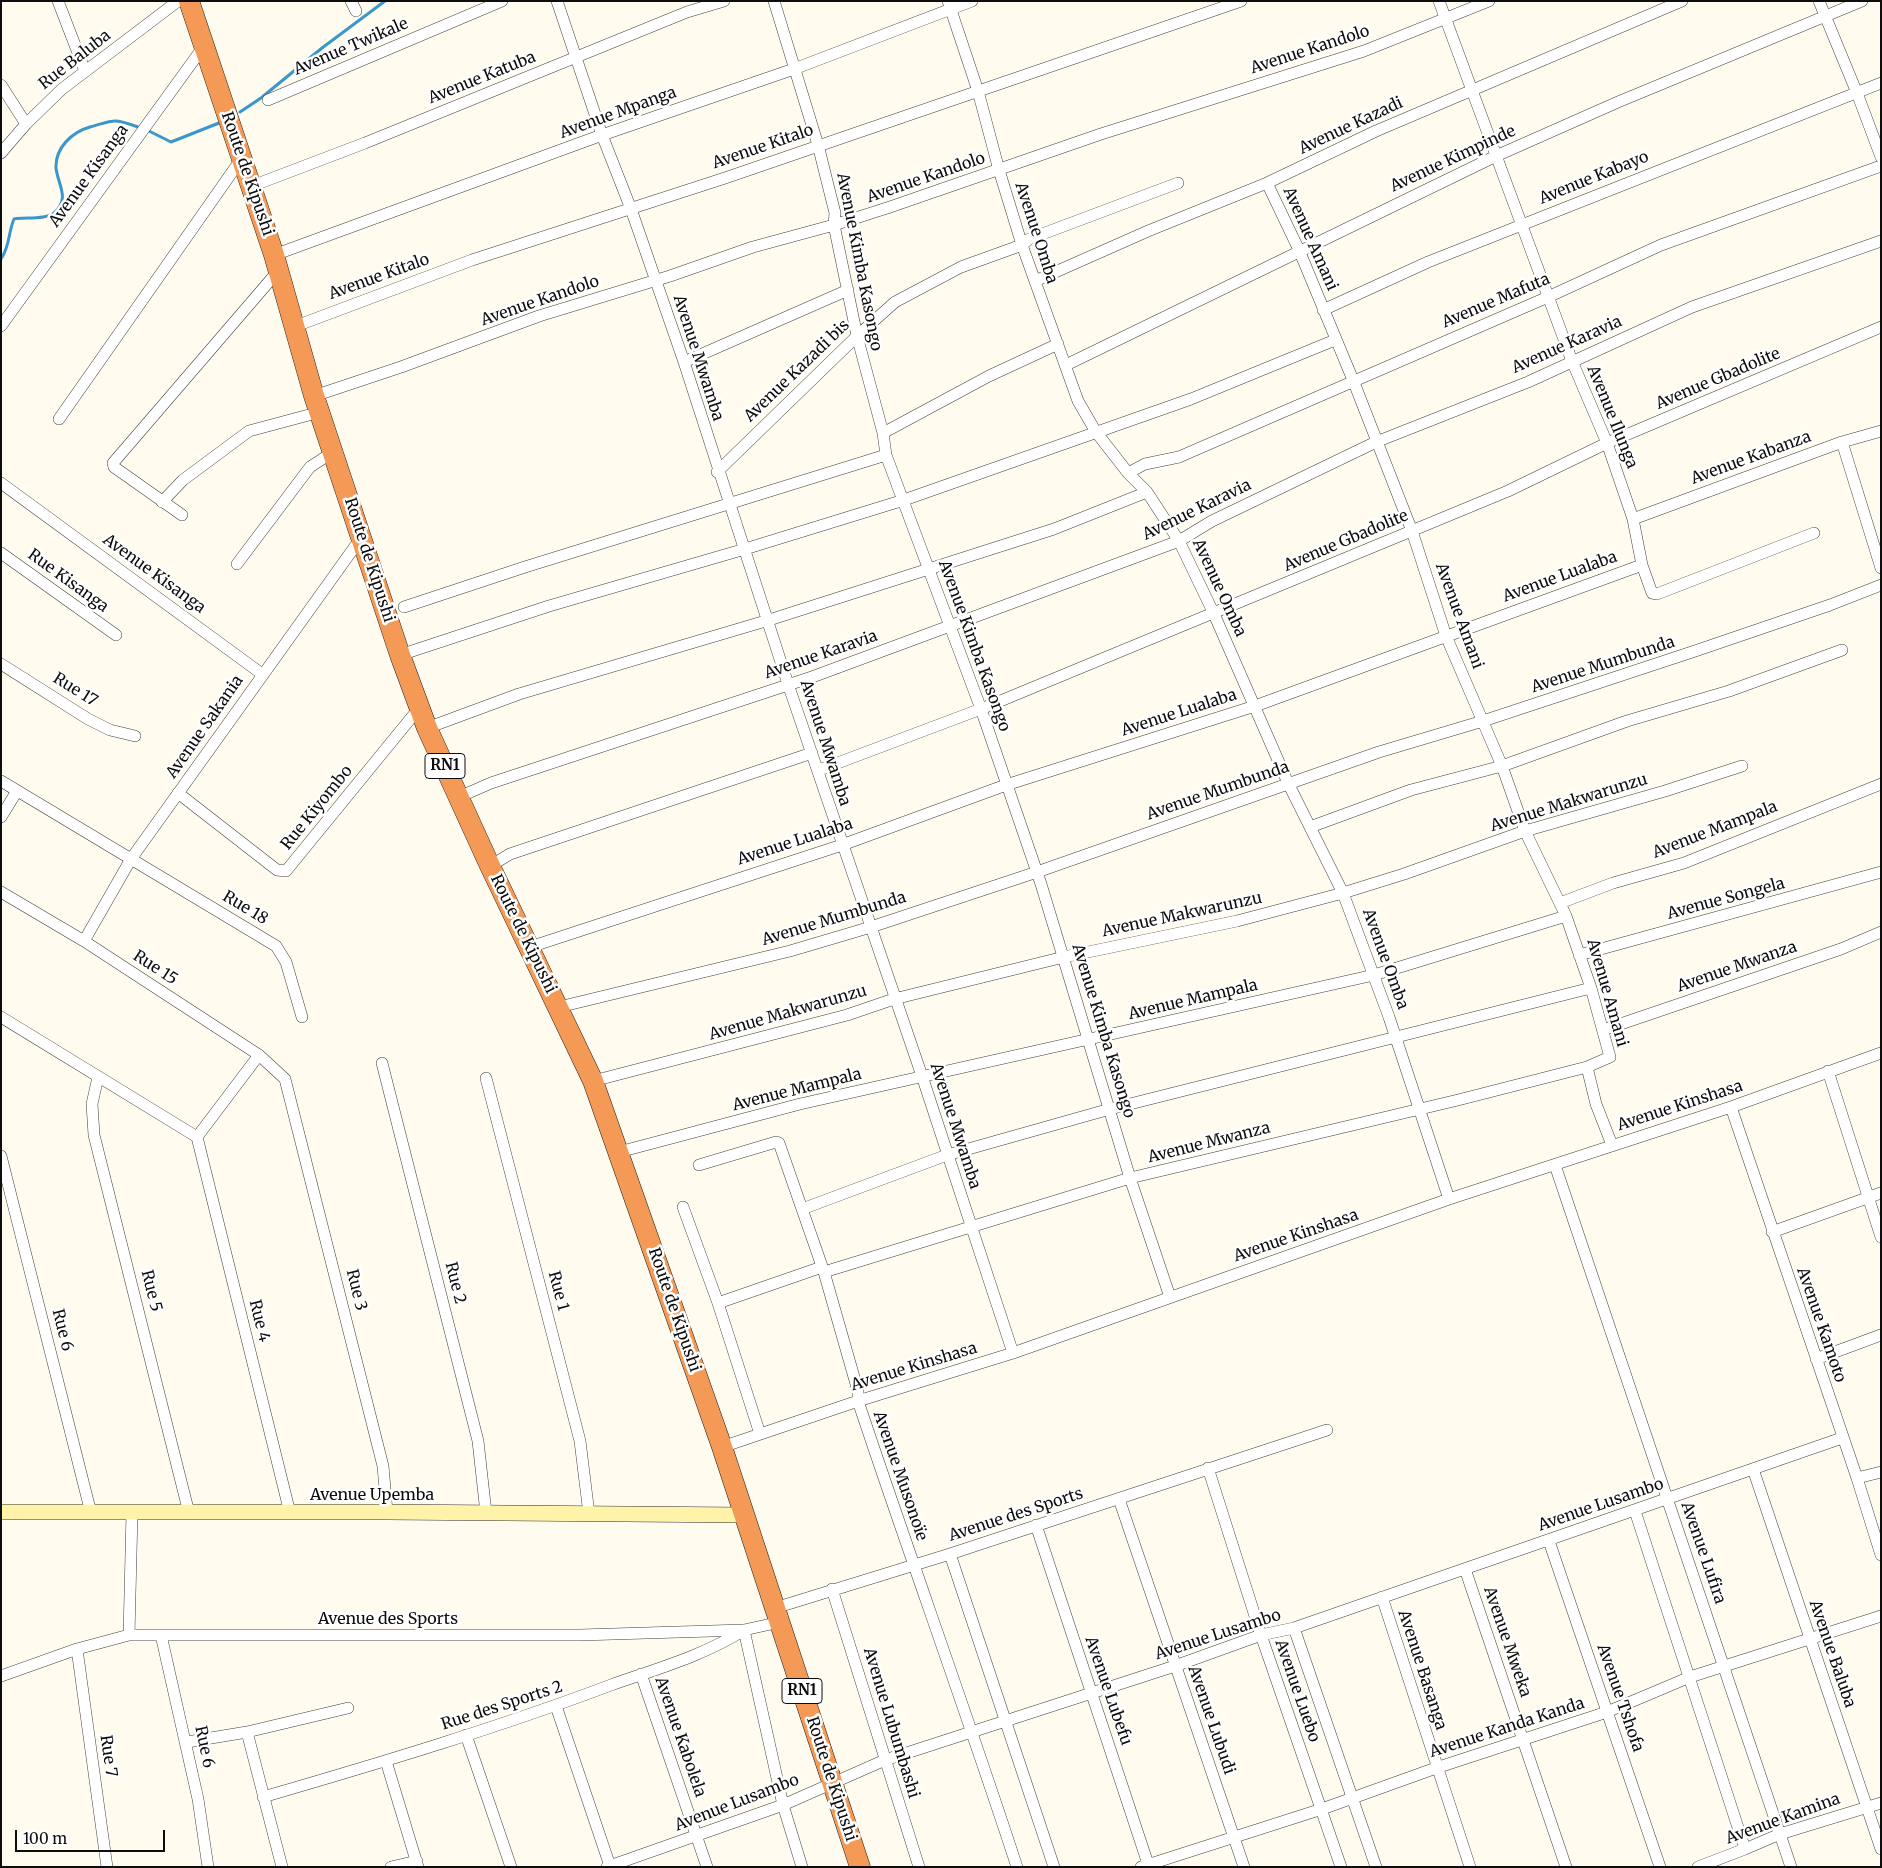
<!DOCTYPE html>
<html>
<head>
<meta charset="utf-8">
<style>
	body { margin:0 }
	#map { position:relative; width:1882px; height:1868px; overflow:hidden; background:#fffbee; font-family:Merriweather,serif }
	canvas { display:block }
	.frame { position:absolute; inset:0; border:2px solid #0d0d0d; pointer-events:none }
	.scale { position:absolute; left:15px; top:1830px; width:150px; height:22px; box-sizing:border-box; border:2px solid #0d0d0d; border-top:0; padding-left:6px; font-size:15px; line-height:18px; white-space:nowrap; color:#0d0d0d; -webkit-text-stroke:4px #fff; paint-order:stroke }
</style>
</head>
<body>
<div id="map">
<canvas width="1882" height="1868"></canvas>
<div class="frame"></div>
<div class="scale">100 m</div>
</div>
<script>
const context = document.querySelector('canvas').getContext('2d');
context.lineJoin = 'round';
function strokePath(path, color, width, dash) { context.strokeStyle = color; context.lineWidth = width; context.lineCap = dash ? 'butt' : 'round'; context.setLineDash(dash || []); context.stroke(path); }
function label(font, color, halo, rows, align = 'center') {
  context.font = font + ' Merriweather,serif'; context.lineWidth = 5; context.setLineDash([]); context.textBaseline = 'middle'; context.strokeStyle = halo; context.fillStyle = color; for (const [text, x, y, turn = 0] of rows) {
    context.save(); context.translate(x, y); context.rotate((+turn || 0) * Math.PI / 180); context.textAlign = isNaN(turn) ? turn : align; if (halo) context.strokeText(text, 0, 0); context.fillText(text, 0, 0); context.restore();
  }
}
strokePath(new Path2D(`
	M240,112L261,98L322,48L385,1
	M149,131L171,142L219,123
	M1,259C10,246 8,233 14,219C26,217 47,220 55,212C70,198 58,185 56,168C55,148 72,132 90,127C115,120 113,118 138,127`), '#3a97cd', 3);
const street = new Path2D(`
	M58,1L85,71
	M351,1L356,11
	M557,1L602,135L631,209L684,362L788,684L922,1076L1013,1353
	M774,1L818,145L835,213L834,225L857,336L883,433L886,455L981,709L1041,884L1130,1178L1170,1297
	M948,1L978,91L999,170L1022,245L1078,401L1096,432L1128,473L1147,492L1179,541L1214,614L1288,783L1343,893L1389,1017L1449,1199
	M1439,1L1572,361L1607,443L1633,519L1642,565L1652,593L1657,594L1814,533
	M1819,1L1857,93L1881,157
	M1,85L26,124
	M268,100L502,1
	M1,153L26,124L62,89L178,1
	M252,186L365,143L687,12L724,1
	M274,255L602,135L794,69L972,1
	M1035,281L1148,231L1267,183L1376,131L1682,1
	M1323,310L1428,262L1881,83
	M1,326L204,46
	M296,326L472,260L725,178L1241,1
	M684,362L848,290
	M1066,365L1496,156L1618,102L1862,1
	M314,396L401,367L539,316L670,276L753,247L834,225L890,207L1101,134L1364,51L1489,1
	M59,419L242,158
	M883,433L989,376L1058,344
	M1842,442L1881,568
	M717,472L857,336L895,302L961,267L1022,245L1029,239L1178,183
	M1128,473L1145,464L1179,457L1548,297L1661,245L1881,166
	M1,483L262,674
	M162,502L183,480L249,431L320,412
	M182,515L114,467L113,463L279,270
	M1633,519L1842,442L1881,431
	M1,553L116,635
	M237,564L310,467L333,452
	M404,607L525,567L886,455
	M400,655L549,606L745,549L904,500L1191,399L1335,340
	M1,664L88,719L110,730L135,736
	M427,728L519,694L769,620L1054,529L1147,492
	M819,770L981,709L1508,491L1607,443L1881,327
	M1,781L276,946L286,962L302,1017
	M178,793L277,870L286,871L420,707
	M459,797L491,783L812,677L1179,541L1212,521L1376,442L1528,382L1692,307L1881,241
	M1,817L17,791
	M1310,827L1411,790L1502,766L1627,721L1729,691L1842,650
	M490,866L510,854L812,753
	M1,892L84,941L259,1055L285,1079L383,1466L387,1512
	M1560,903L1613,883L1684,863L1881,784
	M84,941L131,859L361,538
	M530,947L842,845L1006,785L1255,706L1642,565
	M1579,955L1881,872
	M559,1007L790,951L871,927L1037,872L1379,752L1483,721L1695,651L1830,605L1881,585
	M1,1017L197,1137
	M1603,1030L1841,949L1881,932
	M382,1063L478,1441L486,1513
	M1587,1067L1596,1104L1612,1145
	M1828,1071L1881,1237
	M98,1077L92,1104L94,1135L189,1513
	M486,1078L580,1441L589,1514
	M593,1081L847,1015L894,999L1064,957L1237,921L1343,893L1404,874L1525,831L1665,791L1742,766
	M1731,1107L1857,1478L1881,1555
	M197,1137L290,1513
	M197,1137L259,1055
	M619,1152L800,1104L1374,975L1566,916
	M1,1156L91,1513
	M699,1165L776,1142L779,1143L824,1272L858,1391V1401C910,1557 966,1711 1017,1867
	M1555,1165L1791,1867
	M683,1207L718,1303L760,1434
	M802,1209L947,1155L1110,1109L1591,988
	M1772,1232L1881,1193
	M824,1272L1130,1178L1458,1100L1587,1067L1610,1057L1591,988L1566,916L1525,831L1502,766L1446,636L1412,531L1353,380L1299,250L1267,183
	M718,1303L822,1267
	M1816,1359L1881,1335
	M722,1447L858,1401L1013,1353L1449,1199L1731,1107L1881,1053
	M1208,1468L1261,1635L1341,1867
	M1753,1469L1881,1849
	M1857,1478L1881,1472
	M1119,1499L1244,1867
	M1635,1511L1745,1849
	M1036,1525L1149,1867
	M1549,1541L1660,1867
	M950,1554L1054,1867
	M1465,1569L1566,1867
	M832,1589L919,1867
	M1382,1597L1470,1867
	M775,1608L950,1554L1327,1430
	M1294,1628L1376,1867
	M129,1635L132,1513
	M161,1635L198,1799L208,1867
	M77,1649L107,1867
	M641,1674L707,1867
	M1,1676L77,1649L129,1635H580L744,1630L780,1622
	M556,1706L610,1866
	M247,1732L282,1867
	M466,1735L511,1867
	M187,1742L247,1732L348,1708
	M386,1761L418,1867
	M263,1797C380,1763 497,1728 611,1685C656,1669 703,1656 744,1630L783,1805L802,1867
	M391,1867L417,1861
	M607,1867L783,1805L885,1760L1175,1666L1261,1635L1294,1628L1842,1438
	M1141,1867L1322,1809L1436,1768L1607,1712L1690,1677L1881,1616
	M1698,1867L1745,1849L1780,1834L1881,1803`);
const secondary = new Path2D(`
	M1,1512H387L744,1515`);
const highway = new Path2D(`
	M189,1L274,255L314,396L400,655L427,728L490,866L593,1081L722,1447L860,1867`);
strokePath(street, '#404040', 12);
strokePath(secondary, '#2f2f2f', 16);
strokePath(highway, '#1e1e1e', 21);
strokePath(street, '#fff', 11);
strokePath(secondary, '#fff3a9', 15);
strokePath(highway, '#f49a56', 20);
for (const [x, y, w] of [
	[445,766,40],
	[802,1691,40]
]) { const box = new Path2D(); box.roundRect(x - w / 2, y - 12.5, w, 25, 4); context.fillStyle = '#fff'; context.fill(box); strokePath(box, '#0d0d0d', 1); }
label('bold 15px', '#0d0d0d', null, [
	["RN1",445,766],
	["RN1",802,1691]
]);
label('16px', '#0d0d0d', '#fff', [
	["Avenue Twikale",351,47,-23],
	["Avenue Kandolo",1310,50,-18],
	["Rue Baluba",75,60,-38],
	["Avenue Katuba",482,78,-22],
	["Avenue Mpanga",618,113,-20],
	["Avenue Kazadi",1351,126,-25],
	["Avenue Kitalo",763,147,-19],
	["Avenue Kimpinde",1453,159,-25],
	["Route de Kipushi",247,174,71],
	["Avenue Kisanga",89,176,-54],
	["Avenue Kandolo",926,178,-19],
	["Avenue Kabayo",1594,178,-22],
	["Avenue Omba",1036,233,72],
	["Avenue Amani",1310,239,66],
	["Avenue Kimba Kasongo",859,262,79],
	["Avenue Kitalo",379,277,-20],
	["Avenue Kandolo",540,301,-19],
	["Avenue Mafuta",1496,301,-23],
	["Avenue Karavia",1567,345,-24],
	["Avenue Mwamba",698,358,72],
	["Avenue Kazadi bis",797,371,-44],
	["Avenue Gbadolite",1718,379,-23],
	["Avenue Ilunga",1612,417,68],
	["Avenue Kabanza",1751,458,-20],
	["Avenue Karavia",1197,510,-26],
	["Avenue Gbadolite",1346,541,-23],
	["Route de Kipushi",369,560,72],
	["Avenue Kisanga",154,574,36],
	["Avenue Lualaba",1560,577,-20],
	["Rue Kisanga",68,581,36],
	["Avenue Omba",1219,588,65],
	["Avenue Amani",1459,616,70],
	["Avenue Kimba Kasongo",974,646,70],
	["Avenue Karavia",821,655,-19],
	["Avenue Mumbunda",1603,665,-18],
	["Rue 17",75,690,32],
	["Avenue Lualaba",1179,713,-18],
	["Avenue Sakania",205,727,-55],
	["Avenue Mwamba",825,743,72],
	["Avenue Mumbunda",1218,791,-19],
	["Avenue Makwarunzu",1569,803,-17],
	["Rue Kiyombo",317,808,-51],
	["Avenue Mampala",1715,830,-21],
	["Avenue Lualaba",795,842,-18],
	["Avenue Songela",1726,899,-15],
	["Rue 18",245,908,31],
	["Avenue Makwarunzu",1182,915,-12],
	["Avenue Mumbunda",834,919,-17],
	["Route de Kipushi",523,934,64],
	["Avenue Omba",1385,959,70],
	["Avenue Mwanza",1737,967,-19],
	["Rue 15",155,968,33],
	["Avenue Amani",1607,993,74],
	["Avenue Mampala",1193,1000,-13],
	["Avenue Makwarunzu",788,1013,-16],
	["Avenue Kimba Kasongo",1103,1031,73],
	["Avenue Mampala",797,1090,-14],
	["Avenue Kinshasa",1680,1106,-18],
	["Avenue Mwamba",955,1126,72],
	["Avenue Mwanza",1209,1143,-14],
	["Avenue Kinshasa",1296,1236,-19],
	["Rue 2",455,1283,76],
	["Rue 3",356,1290,76],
	["Rue 5",151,1291,76],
	["Rue 1",558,1291,75],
	["Route de Kipushi",674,1310,71],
	["Rue 4",259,1321,76],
	["Avenue Kamoto",1821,1325,71],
	["Rue 6",62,1330,76],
	["Avenue Kinshasa",914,1367,-17],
	["Avenue Musonoïe",900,1476,71],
	["Avenue Upemba",372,1495],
	["Avenue Lusambo",1601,1505,-19],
	["Avenue des Sports",1016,1515,-18],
	["Avenue Lufira",1703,1553,71],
	["Avenue des Sports",388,1619],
	["Avenue Lusambo",1218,1635,-18],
	["Avenue Mweka",1507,1642,71],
	["Avenue Baluba",1832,1654,71],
	["Avenue Basanga",1422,1670,72],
	["Avenue Lubefu",1108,1691,71],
	["Avenue Luebo",1297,1691,71],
	["Avenue Tshofa",1620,1698,71],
	["Rue des Sports 2",502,1706,-18],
	["Avenue Lubudi",1211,1720,71],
	["Avenue Lubumbashi",891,1723,73],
	["Avenue Kanda Kanda",1507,1728,-18],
	["Avenue Kabolela",680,1737,71],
	["Rue 6",204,1747,78],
	["Rue 7",108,1756,82],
	["Route de Kipushi",831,1779,72],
	["Avenue Lusambo",737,1803,-21],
	["Avenue Kamina",1783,1819,-20]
]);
</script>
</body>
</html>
